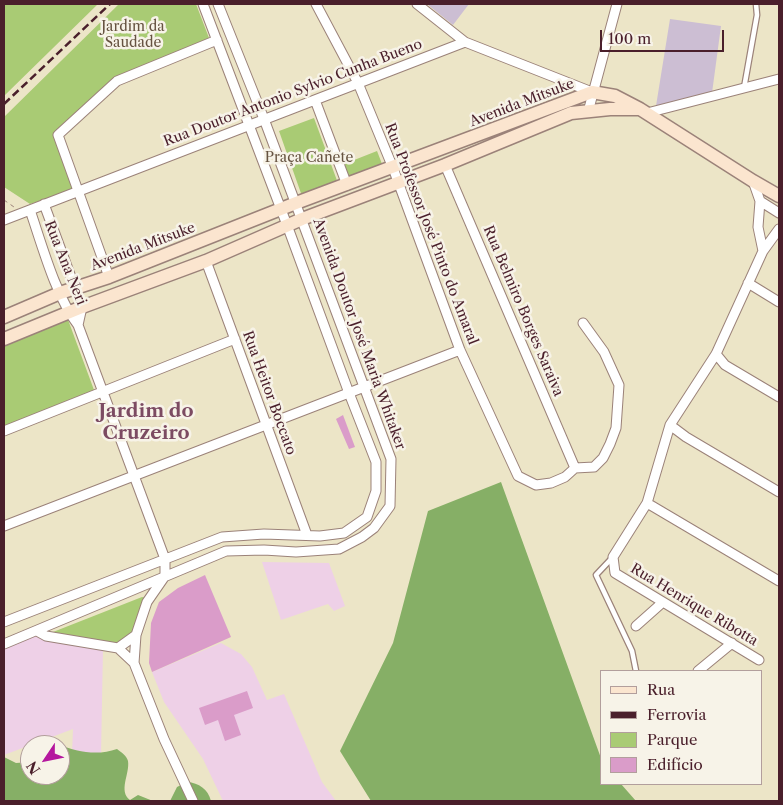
<!DOCTYPE html>
<html>
<head>
<meta charset="utf-8">
<style>
	body { margin:0 }
	#map { position:relative; width:783px; height:805px; overflow:hidden; background:#ece5c7; font-family:"Libre Caslon Text",serif }
	canvas { display:block }
	.frame { position:absolute; inset:0; border:5px solid #4a1f2b; pointer-events:none }
	.legend { position:absolute; left:600px; top:670px; width:162px; height:115px; box-sizing:border-box; background:#f7f3e8; border:1px solid #b29e9c; margin:0; padding:6px 9px; list-style:none; font-size:15px; color:#4a1f2b }
	.legend li { display:flex; align-items:center; gap:10px; height:25px }
	.legend b { width:25px; border:1px solid #b29e9c }
	.north { position:absolute; left:20px; top:735px; width:50px; height:50px; box-sizing:border-box; background:#f7f3e8; border:1px solid #b29e9c; border-radius:50%; rotate:236deg; font-size:14px; font-weight:700; line-height:20px; text-align:center; color:#4a1f2b }
	.north::after { content:''; display:block; margin:auto; width:18px; height:22px; background:#b5179e; clip-path:polygon(50% 0,100% 100%,50% 72%,0 100%) }
	.scale { position:absolute; left:600px; top:30px; width:124px; height:22px; box-sizing:border-box; border:2px solid #4a1f2b; border-top:0; padding-left:6px; font-size:15px; line-height:18px; white-space:nowrap; color:#4a1f2b; -webkit-text-stroke:4px #f7f3e8; paint-order:stroke }
</style>
</head>
<body>
<div id="map">
<canvas width="783" height="805"></canvas>
<div class="frame"></div>
<ul class="legend">
<li><b style="height:6px;background:#fbe5cf"></b>Rua</li>
<li><b style="height:6px;background:#4a1f2b"></b>Ferrovia</li>
<li><b style="height:14px;background:#a9cb74"></b>Parque</li>
<li><b style="height:14px;background:#da9cc9"></b>Edifício</li>
</ul>
<div class="north">N</div>
<div class="scale">100 m</div>
</div>
<script>
const context = document.querySelector('canvas').getContext('2d');
context.lineJoin = 'round';
function paint(path, color) { context.fillStyle = color; context.fill(path, 'evenodd'); }
function strokePath(path, color, width, dash) { context.strokeStyle = color; context.lineWidth = width; context.lineCap = dash ? 'butt' : 'round'; context.setLineDash(dash || []); context.stroke(path); }
function label(font, color, halo, rows, align = 'center') {
  context.font = font + ' "Libre Caslon Text",serif'; context.lineWidth = 5; context.setLineDash([]); context.textBaseline = 'middle'; context.strokeStyle = halo; context.fillStyle = color; for (const [text, x, y, turn = 0] of rows) {
    context.save(); context.translate(x, y); context.rotate((+turn || 0) * Math.PI / 180); context.textAlign = isNaN(turn) ? turn : align; if (halo) context.strokeText(text, 0, 0); context.fillText(text, 0, 0); context.restore();
  }
}
paint(new Path2D(`
	M262,562L329,563L345,606L334,611L328,604L281,620Z
	M35,636L103,648L101,755L72,754L73,729L4,755V648Z
	M221,643L241,654L252,667L267,700L284,694L322,782L336,801H223L203,759L164,702L152,672Z`), '#eed0e7');
paint(new Path2D(`
	M427,4H469L453,25Z
	M670,19L721,26L712,93L656,106Z`), '#ccbed3');
paint(new Path2D(`
	M4,4H98L4,96Z
	M119,4H196L209,38L111,80L54,136L74,190L30,204L4,187V117Z
	M314,118L339,186L303,199L279,131Z
	M377,151L384,169L351,182L344,164Z
	M67,317L94,390L4,427V344Z
	M142,597L146,598L133,632L117,645L53,632Z`), '#a9cb74');
paint(new Path2D(`
	M501,482L602,761V784H621L636,801H371L340,751L393,643L428,511Z
	M58,744C76,752 98,756 117,749C121,752 127,756 128,761C130,774 118,791 130,800L138,795L153,801H4V757L16,763L30,762V775H60V745H57Z
	M187,782C199,783 208,789 211,801H170L177,787Z`), '#86af66');
paint(new Path2D(`
	M343,415L355,447L349,449L336,419Z
	M205,575L231,637L152,672L149,663L151,623L159,602L178,588Z
	M247,691L253,708L234,715L241,735L225,741L218,720L205,725L199,708Z`), '#da9cc9');
const service = new Path2D(`
	M744,88L757,15L756,4
	M613,557L596,575L632,651L636,671`);
const minor = new Path2D(`
	M316,4L358,83L393,168L460,350L518,476L536,485L551,483L565,477L575,468L594,467L603,458L610,444L616,428L619,385L604,352L583,323
	M417,4L465,42
	M315,100L347,185
	M588,112L617,4
	M647,113L779,79
	M445,165L575,468
	M753,181L760,201L779,213
	M760,201L758,227L763,251
	M44,204L82,307L78,325
	M30,210C42,245 56,297 78,325L165,559V576L147,602L136,635L134,663L164,739L193,801
	M4,220L465,42L592,92
	M206,261L307,535
	M109,277L58,135L117,81L217,40
	M748,283L779,302
	M716,354L725,365L779,397
	M670,425L686,437L779,492
	M4,431L235,339
	M647,503L779,581
	M4,526L460,350
	M4,622L222,537L264,534L320,536L344,533L367,517L376,491V462L349,393L287,225L203,4
	M636,626L663,602
	M37,631L46,636L118,648L134,663
	M4,644L226,551L264,550L296,552L339,549L362,537L374,528L390,506L391,459L264,119L218,4
	M118,648L136,635
	M759,660L615,573L613,557L647,503L670,425L716,354L763,251L779,229
	M698,671L732,643`);
const secondary = new Path2D(`
	M4,317L60,293L109,277L296,203L592,92L615,96L640,109L753,181L779,196
	M4,339L82,307L206,261L302,219L445,165L571,113L610,109H637`);
strokePath(service, '#9b8279', 7);
strokePath(minor, '#9b8279', 11);
strokePath(secondary, '#9b8279', 15);
strokePath(new Path2D(`
	M4,200L14,207`), '#9b8279', 1, [4, 4]);
strokePath(service, '#fff', 4.5);
strokePath(minor, '#fff', 9);
strokePath(secondary, '#fbe5cf', 12);
strokePath(new Path2D(`
	M4,104L110,4`), '#4a1f2b', 2.5, [8, 4]);
label('14px', '#665341', '#f7f3e8', [
	["Jardim da",133,27],
	["Saudade",133,43],
	["Praça Cañete",309,158]
]);
label('14px', '#4a1f2b', '#f7f3e8', [
	["Rua Doutor Antonio Sylvio Cunha Bueno",293,93,-21],
	["Avenida Mitsuke",522,103,-21],
	["Rua Professor José Pinto do Amaral",431,234,69],
	["Avenida Mitsuke",143,247,-21],
	["Rua Ana Neri",65,263,68],
	["Rua Belmiro Borges Saraiva",523,311,67],
	["Avenida Doutor José Maria Whitaker",359,334,70],
	["Rua Heitor Boccato",269,393,70],
	["Rua Henrique Ribotta",694,605,31]
]);
label('bold 19px', '#7c4b62', '#f7f3e8', [
	["Jardim do",146,412],
	["Cruzeiro",146,434]
]);
</script>
</body>
</html>
